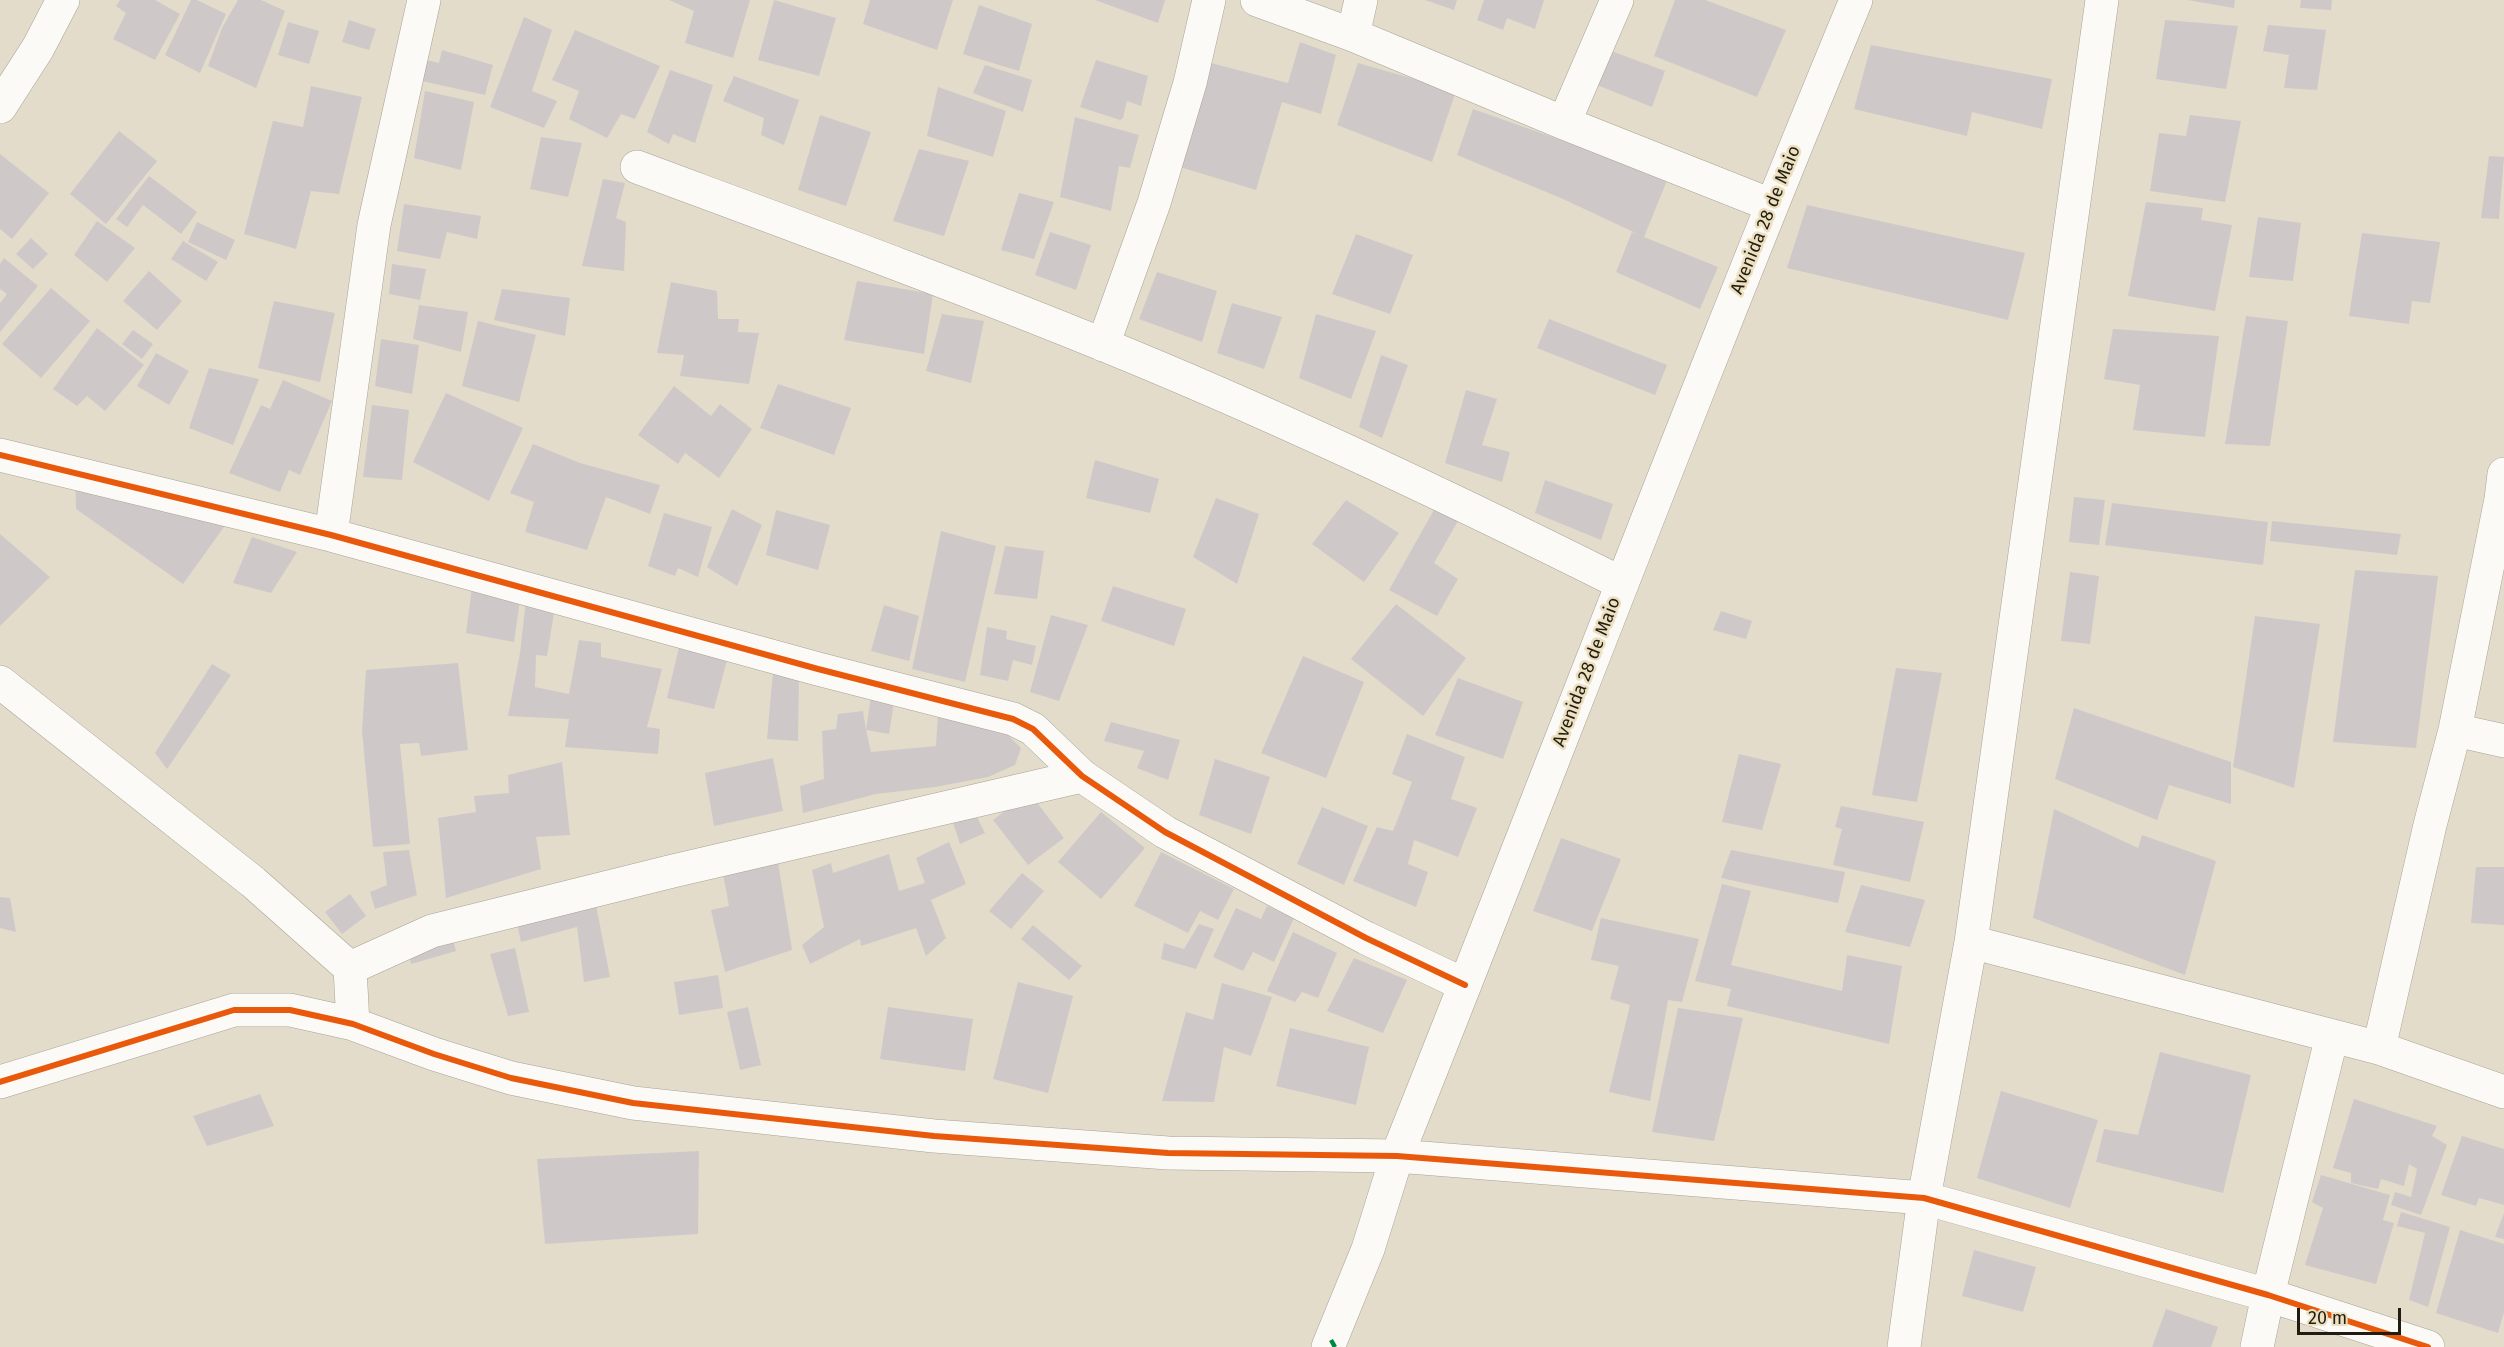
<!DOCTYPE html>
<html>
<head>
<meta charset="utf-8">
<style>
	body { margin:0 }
	#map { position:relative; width:2504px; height:1347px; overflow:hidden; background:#e3dccb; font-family:"Fira Sans",sans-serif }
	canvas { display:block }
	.scale { position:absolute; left:2297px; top:1308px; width:104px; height:27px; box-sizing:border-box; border:3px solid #201c10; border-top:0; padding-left:8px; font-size:18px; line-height:21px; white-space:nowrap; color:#201c10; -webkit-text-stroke:4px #ede0c1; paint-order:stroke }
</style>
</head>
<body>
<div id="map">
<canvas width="2504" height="1347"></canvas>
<div class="scale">20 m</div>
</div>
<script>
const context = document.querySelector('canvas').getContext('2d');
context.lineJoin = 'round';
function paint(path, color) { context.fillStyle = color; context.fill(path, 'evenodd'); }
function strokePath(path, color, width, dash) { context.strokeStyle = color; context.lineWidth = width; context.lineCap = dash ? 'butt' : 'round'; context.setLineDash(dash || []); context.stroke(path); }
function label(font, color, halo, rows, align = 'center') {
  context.font = font + ' "Fira Sans",sans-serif'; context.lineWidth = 5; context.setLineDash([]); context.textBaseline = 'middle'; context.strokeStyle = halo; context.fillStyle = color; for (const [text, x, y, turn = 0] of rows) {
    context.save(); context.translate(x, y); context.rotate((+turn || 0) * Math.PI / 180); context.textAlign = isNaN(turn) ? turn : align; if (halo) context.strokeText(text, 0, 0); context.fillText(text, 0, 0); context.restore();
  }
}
paint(new Path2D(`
	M120,0H155L180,14L155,60L113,39L126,13L116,6Z
	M191,0H197L226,14L200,73L165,55Z
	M238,0H261L285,11L256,88L208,66L222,28Z
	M669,0H750L733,58L685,43L694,11Z
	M774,0L836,18L819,76L758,60Z
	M870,0H953L937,50L863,24Z
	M1095,0H1165L1158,23Z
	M1425,0H1457L1454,10Z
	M1484,0H1544L1535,29L1507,18L1503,30L1477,20Z
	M1675,0H1705L1786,30L1757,97L1654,56Z
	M2187,0H2235L2234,8Z
	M2301,0H2332L2331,10L2300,8Z
	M979,5L1032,24L1019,71L963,54Z
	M524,17L552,30L532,91L557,101L544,128L490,107Z
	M349,20L376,29L369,50L342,42Z
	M2165,20L2238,26L2226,89L2156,79Z
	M288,22L319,31L309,64L278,55Z
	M2268,25L2326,30L2317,90L2284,88L2289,55L2263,51Z
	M575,30L660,66L635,119L621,114L607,138L569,119L579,91L552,80Z
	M1300,42L1336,55L1321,114L1282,102L1256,190L1180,167L1211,63L1288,83Z
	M1871,45L2052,79L2042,129L1972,112L1967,136L1854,109Z
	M1606,49L1665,71L1652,107L1592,83Z
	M442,50L493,65L485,95L422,81L426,60L439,63Z
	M1096,60L1148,76L1141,106L1127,101L1123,118L1120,120L1080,107Z
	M1358,63L1456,91L1432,162L1337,125Z
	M985,65L1032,80L1023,112L973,93Z
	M670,70L713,85L695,143L673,134L669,144L647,132Z
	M734,76L799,100L784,145L761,135L764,118L723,101Z
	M311,86L362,97L339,194L311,191L296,249L244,234L273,121L303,127Z
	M938,87L1006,111L993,157L927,136Z
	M425,91L474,102L461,170L414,158Z
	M1473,109L1668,178L1644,237L1718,267L1700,309L1616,272L1632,232L1640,235L1563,199L1457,155Z
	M820,115L871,132L846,206L798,190Z
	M2190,115L2241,121L2225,202L2150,191L2159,133L2186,136Z
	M1075,117L1139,135L1130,168L1119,166L1111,211L1060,197Z
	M119,131L157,161L106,224L70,194Z
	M541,137L582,143L568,197L530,189Z
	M919,149L969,161L944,236L893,221Z
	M0,154L49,193L12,239L0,229Z
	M2489,156L2504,157L2499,219L2481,218Z
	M149,176L197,212L181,234L143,205L127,227L116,219Z
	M603,179L625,183L616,218L626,222L624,271L582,266Z
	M1019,193L1054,202L1034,259L1001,250Z
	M2146,202L2203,208L2201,220L2232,225L2215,311L2128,296Z
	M404,204L481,216L477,239L447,232L440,259L397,251Z
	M1807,205L2025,253L2008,320L1787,268Z
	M2258,217L2301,223L2293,281L2249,277Z
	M97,221L135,248L107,282L74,255Z
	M197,222L235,240L226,260L188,242Z
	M1050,232L1091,245L1076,290L1035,275Z
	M2362,233L2440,242L2430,303L2412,301L2409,324L2349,316Z
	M1356,234L1413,255L1390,314L1332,294Z
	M31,238L48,254L33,269L16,254Z
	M183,241L218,262L206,281L171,259Z
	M4,258L38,286L0,332V303L7,294L0,289V264Z
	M392,264L426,269L420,300L389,294Z
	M149,271L182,301L157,330L123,301Z
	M1157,272L1217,291L1202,342L1139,319Z
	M857,281L933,294L924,354L844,340Z
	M671,282L717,291L718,319H739L738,332L759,333L749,384L680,376L684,355L657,353Z
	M51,288L90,321L41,378L2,344Z
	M502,289L570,298L565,336L494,320Z
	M274,301L335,313L320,382L258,368Z
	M1232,303L1282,317L1264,369L1217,353Z
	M419,305L468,312L461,352L413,339Z
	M942,314L984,321L971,383L926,371Z
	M1316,314L1376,331L1351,399L1299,378Z
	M2246,316L2288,321L2270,446L2225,444Z
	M1549,319L1667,365L1655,395L1537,348Z
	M478,321L536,335L519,402L462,386Z
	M97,328L144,365L105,411L87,396L77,406L53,389Z
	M2113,329L2219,336L2205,437L2133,430L2140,385L2104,379Z
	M133,330L153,344L142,359L122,344Z
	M381,339L419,345L412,394L375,386Z
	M156,353L189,371L169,405L137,386Z
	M1381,355L1408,365L1382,438L1359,427Z
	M209,368L259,379L233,445L189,428Z
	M283,380L332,401L300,475L289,470L280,492L229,473L261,405L270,409Z
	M778,384L851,408L834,455L760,428Z
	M674,386L711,416L720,404L752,429L719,478L685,453L678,464L638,435Z
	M1466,390L1497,399L1482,445L1510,452L1502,482L1445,463Z
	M446,393L523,428L489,501L413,462Z
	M372,405L409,410L402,480L363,477Z
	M533,444L580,463L660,485L650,514L606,497L587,550L525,532L534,502L510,493Z
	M1095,460L1159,479L1150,513L1086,498Z
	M75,473L229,520L183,584L76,509Z
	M1545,480L1613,504L1601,540L1535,513Z
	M2074,497L2105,500L2099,545L2069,542Z
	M1216,498L1259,514L1237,584L1193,557Z
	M1346,500L1399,533L1364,582L1312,544Z
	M2112,503L2268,522L2263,565L2105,545Z
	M1435,508L1458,521L1434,563L1458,579L1437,616L1389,590Z
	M732,509L762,525L737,586L707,567Z
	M776,510L830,525L818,570L766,555Z
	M664,513L712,527L698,577L678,568L675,576L648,566Z
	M2272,521L2401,534L2397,555L2270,541Z
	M941,531L996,546L965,682L912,669Z
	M0,534L50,577L0,626Z
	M252,537L297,552L271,593L233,583Z
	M1005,546L1044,551L1037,599L994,594Z
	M2355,570L2438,576L2416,748L2333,742Z
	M2070,572L2099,576L2090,644L2061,641Z
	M1113,586L1186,609L1174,646L1101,621Z
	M472,587L520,600L514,642L466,633Z
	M526,600L555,607L547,656L536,655L535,687L569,694L579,640L601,643V657L662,669L647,727L660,729L658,754L565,747L569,719L508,716L520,653Z
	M1396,604L1466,658L1423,716L1351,659Z
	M884,605L919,616L909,661L871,651Z
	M1721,611L1752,621L1746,639L1713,630Z
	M1051,615L1088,625L1059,701L1030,692Z
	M2255,616L2320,624L2294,788L2233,767Z
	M987,627L1007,631L1006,639L1036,646L1032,665L1013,660L1008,681L980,675Z
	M680,643L728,656L714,709L667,698Z
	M1303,656L1364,682L1326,778L1261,753Z
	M458,663L468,750L421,756L419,743L400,744L410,844L373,847L362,731L366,670Z
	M212,664L231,675L167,769L155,753Z
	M1896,668L1942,673L1917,802L1872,795Z
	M773,672L799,676L798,741L767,739Z
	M1458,678L1523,702L1503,759L1435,735Z
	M871,696L894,702L889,734L866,730L871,752L936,746L938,712L977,721L1008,735L1021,748L1015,765L988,777L935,787L876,794L803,813L800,786L824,779L822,731L836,729L838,714L863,711L866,730Z
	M2074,708L2231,762V804L2169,785L2157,820L2055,779Z
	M1111,722L1180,740L1168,780L1137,768L1144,751L1104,741Z
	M1407,734L1465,757L1451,799L1477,808L1458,857L1414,840L1408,864L1428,872L1416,907L1353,881L1377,827L1393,831L1412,782L1392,774Z
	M1739,754L1781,764L1762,830L1722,822Z
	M773,758L783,811L714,826L705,773Z
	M1215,759L1270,777L1251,834L1199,815Z
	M562,762L570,835L536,837L541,869L446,898L438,818L476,812L474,796L509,793L508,775Z
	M1029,792L1064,838L1028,865L993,820Z
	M1841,806L1924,822L1910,882L1833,865L1842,829L1835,827Z
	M1322,807L1368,826L1344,885L1297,864Z
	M973,809L985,833L960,844L951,816Z
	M2054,809L2138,848L2142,835L2216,861L2185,975L2033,918Z
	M1101,812L1145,848L1101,899L1058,862Z
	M1561,838L1621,859L1592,931L1533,911Z
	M949,842L966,884L931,900L946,938L926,956L916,928L861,946L860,939L810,964L802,945L824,927L812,870L831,863L833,873L889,854L899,891L925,883L916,858Z
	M409,850L417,895L375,909L370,892L387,885L383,852Z
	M1731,850L1845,872L1838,903L1721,878Z
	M1161,852L1234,889L1218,920L1200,911L1188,933L1134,906Z
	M777,856L792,950L725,972L711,910L729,906L723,874Z
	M2476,867H2504V925L2471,923Z
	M1022,873L1044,891L1011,929L989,911Z
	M1722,884L1751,891L1731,965L1842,991L1847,955L1902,966L1889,1044L1727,1006L1731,989L1695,981Z
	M1861,885L1925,900L1910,947L1845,932Z
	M350,894L366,916L342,934L325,912Z
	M0,897L10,898L16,932L0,928Z
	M595,900L610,977L584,982L577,927L521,942L516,919Z
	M1267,906L1294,918L1274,962L1253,952L1243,971L1213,957L1236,908L1261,919Z
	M1601,918L1699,939L1682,1002L1668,1000L1650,1101L1609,1092L1630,1005L1610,999L1619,966L1591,960Z
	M1199,924L1214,929L1196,969L1161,959L1164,943L1184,949Z
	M1033,925L1082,966L1069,980L1021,939Z
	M1293,932L1337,953L1318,998L1302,992L1295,1002L1267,991Z
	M451,933L456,951L411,964L408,947Z
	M515,948L529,1012L508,1016L490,954Z
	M1354,958L1407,980L1383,1033L1327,1011Z
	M718,975L723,1008L679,1015L674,982Z
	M1018,982L1073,996L1048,1093L993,1079Z
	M1222,983L1272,997L1251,1056L1224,1047L1214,1102L1162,1101L1186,1012L1213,1020Z
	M748,1007L761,1065L740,1070L727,1012Z
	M888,1007L973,1019L965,1071L880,1059Z
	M1678,1008L1743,1018L1714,1141L1652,1132Z
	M1290,1028L1369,1047L1356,1105L1276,1086Z
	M2160,1052L2251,1075L2223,1193L2096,1162L2104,1129L2138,1135Z
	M2001,1091L2098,1120L2070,1208L1977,1178Z
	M260,1094L274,1126L207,1146L193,1116Z
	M2354,1099L2437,1126L2432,1136L2447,1145L2421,1215L2391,1205L2395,1192L2411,1197L2417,1169L2409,1164L2404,1186L2381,1179L2378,1189L2351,1183V1173L2333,1168Z
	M2462,1136L2504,1149V1205L2479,1198L2476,1206L2441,1195Z
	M699,1151L698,1234L545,1244L537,1159Z
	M2321,1175L2390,1195L2383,1220L2394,1223L2376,1284L2305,1265L2323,1208L2312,1202Z
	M2401,1212L2450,1227L2428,1307L2409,1300L2425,1233L2397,1226Z
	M2504,1213V1239L2495,1237Z
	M2460,1230L2504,1244V1312L2498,1333L2436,1313Z
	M1974,1250L2036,1267L2023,1312L1962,1296Z
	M2166,1309L2218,1327L2211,1347H2152Z`), '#cfc8c9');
const minor = new Path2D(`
	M1257,0L1353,35L1564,123L1771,205
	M1353,35L1361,0
	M0,107L38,48L63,0
	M1564,123L1617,0
	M637,167C793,225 949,282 1104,345C1279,416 1451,498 1621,583
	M1103,345L1154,203L1190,83L1209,0
	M0,455L331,535L818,669L1013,719L1033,729L1082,776L1165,832L1366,938L1465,985
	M331,535L374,225L424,0
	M0,682L253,882L350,968L353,1024
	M2455,730L2504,741
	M1971,942L2379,1048L2504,1092
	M350,968L432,931L673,871L1082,776
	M2379,1048L2430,825L2455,730L2501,499L2504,474
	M0,1082L234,1010H290L353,1024L434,1054L511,1078L633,1103L934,1136L1168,1153L1397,1156L1924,1198L2268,1295L2428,1347
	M1328,1347L1368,1249L1397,1156C1551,771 1697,383 1856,0
	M1904,1347L1924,1198L1971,942L2102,0
	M2257,1347L2268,1295L2332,1036`);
strokePath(minor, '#a8a295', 34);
strokePath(minor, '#fbfaf7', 33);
strokePath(new Path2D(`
	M1331,1340L1335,1347`), '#00873e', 4.5, [9, 4.5]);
strokePath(new Path2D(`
	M0,455L331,535L818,669L1013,719L1033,729L1082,776L1165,832L1366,938L1465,985
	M0,1082L234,1010H290L353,1024L434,1054L511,1078L633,1103L934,1136L1168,1153L1397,1156L1924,1198L2268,1295L2428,1347`), '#e8590c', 6);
label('18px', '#201c10', '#ede0c1', [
	["Avenida 28 de Maio",1766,220,-68],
	["Avenida 28 de Maio",1587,672,-69]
]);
</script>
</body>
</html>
